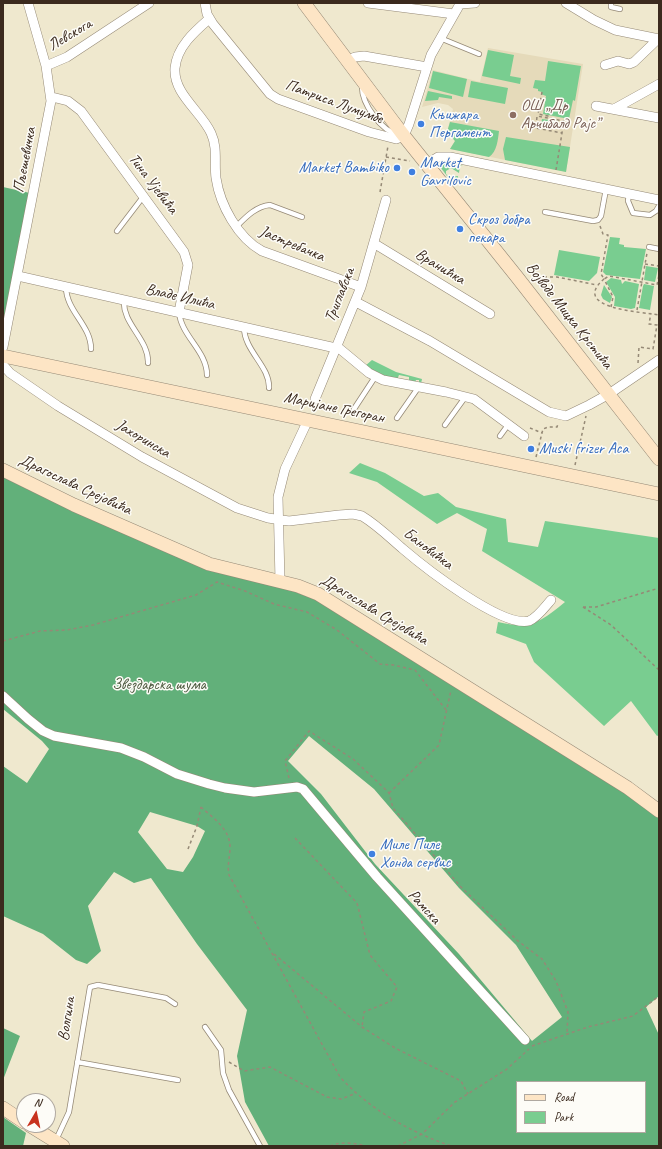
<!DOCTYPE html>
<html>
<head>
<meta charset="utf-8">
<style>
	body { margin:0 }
	#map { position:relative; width:662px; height:1149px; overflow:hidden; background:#efe8ce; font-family:Caveat,sans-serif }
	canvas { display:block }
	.frame { position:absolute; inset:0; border:4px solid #3b2a1e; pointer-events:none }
	.legend { position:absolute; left:516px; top:1081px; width:130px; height:52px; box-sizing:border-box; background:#fdfcf7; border:1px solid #afa8a0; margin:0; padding:5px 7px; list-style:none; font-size:12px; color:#3b2a1e }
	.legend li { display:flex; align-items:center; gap:8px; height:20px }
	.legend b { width:20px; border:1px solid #afa8a0 }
	.north { position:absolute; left:16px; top:1093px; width:40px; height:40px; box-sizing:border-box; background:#fdfcf7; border:1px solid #afa8a0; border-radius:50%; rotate:9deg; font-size:11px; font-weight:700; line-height:16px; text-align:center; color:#3b2a1e }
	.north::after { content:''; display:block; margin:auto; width:14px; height:18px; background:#c8321e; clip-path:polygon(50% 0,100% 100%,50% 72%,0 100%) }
</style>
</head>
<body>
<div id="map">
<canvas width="662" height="1149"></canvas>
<div class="frame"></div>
<ul class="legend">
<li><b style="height:5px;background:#fde5c5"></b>Road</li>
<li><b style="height:11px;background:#79cd90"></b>Park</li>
</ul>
<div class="north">N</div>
</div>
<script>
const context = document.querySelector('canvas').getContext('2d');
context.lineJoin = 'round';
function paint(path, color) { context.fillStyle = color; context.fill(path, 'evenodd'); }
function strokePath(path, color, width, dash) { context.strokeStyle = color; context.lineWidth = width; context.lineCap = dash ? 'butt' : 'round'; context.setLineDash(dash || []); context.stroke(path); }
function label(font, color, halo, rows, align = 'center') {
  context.font = font + ' Caveat,sans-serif'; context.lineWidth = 3; context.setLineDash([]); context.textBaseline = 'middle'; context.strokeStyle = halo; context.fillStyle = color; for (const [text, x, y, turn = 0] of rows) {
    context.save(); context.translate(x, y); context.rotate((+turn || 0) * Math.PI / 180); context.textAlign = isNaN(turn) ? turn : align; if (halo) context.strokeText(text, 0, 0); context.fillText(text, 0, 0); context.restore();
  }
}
paint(new Path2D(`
	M488,48L583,64L566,172L450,149L455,141L447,132L453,109L448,105L438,103L422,107L433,70L480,82Z`), '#e5daba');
paint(new Path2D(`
	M488,50L514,55L510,76L521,78L520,84L482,76Z
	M548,61L581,66L575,101L573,100L569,119L543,114L546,96L541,94L542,92L538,91V89L533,88L535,80L545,81Z
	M433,71L467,79L463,97L429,88Z
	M471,81L508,88L505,104L468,97Z
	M428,91L452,96V99L439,97L438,100L425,101Z
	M542,119L558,121L556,128L541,125Z
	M450,122L499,131C498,139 497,152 489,157L450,149L455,141L447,132Z
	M506,137L570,147L566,172L505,160L503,149Z
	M444,162L463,166H460L459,173L451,168L446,171V174L449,177L458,176L457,182L450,180L441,168V165Z
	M610,237L620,238L619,244L624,245V247L646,249L640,279L606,275L603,272Z
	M559,250L600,257L597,273L589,281L554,275Z
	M646,266L658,268L655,282L644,280Z
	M611,278L621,280L622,284L625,281L639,284L635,308L631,309L614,306L615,297L606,282Z
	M644,284L654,286L650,310L639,308L643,286Z
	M604,285L612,297L610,303L603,299L601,295Z
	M372,360L396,372L422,379L421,384H419V380H416L415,383L409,382V377L399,375L397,380L387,379L365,366Z
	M360,463L385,473L424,496L438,493L456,507L506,519L508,542L538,547L545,521L659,538V735L657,736L631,701L604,726L534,662L526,644L496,633L498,622C530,630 541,622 565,602L482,551L487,529L457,513L437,524L377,482L349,473Z`), '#79cd90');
paint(new Path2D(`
	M3,187L30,193L3,331Z
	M3,473L82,511L319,601L633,795L659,816V996L646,1007L659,1035V1146H269L245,1102L237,1056L247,1010L197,944L151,878L134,883L114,872L88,906L101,951L87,964L76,960L43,934L3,916V766L27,783L49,749L42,741L3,709ZM309,736L374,789L459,888L516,945L562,1017L532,1041L459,954L375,864L321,794L288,761ZM150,812L197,826L205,831L193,857L183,872L167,869L138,832ZM517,1082H645V1132H517Z
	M3,1028L20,1036L3,1080Z
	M3,1117L26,1133L23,1146H3Z`), '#62b07a');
const lane = new Path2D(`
	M611,3V7L620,9
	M440,38L479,54
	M362,87C362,104 381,131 399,135
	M629,194L628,201L633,213L650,215L656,211L659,206
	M545,212L593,221L598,220L601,216L606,189
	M236,227C245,218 256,206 270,205L302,217
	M117,231L143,197
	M649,247L659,249
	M66,287C66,311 91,325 91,349
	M124,300C122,324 149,339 148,363
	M179,312C181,336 207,351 207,375
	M244,327C244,351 270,366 269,388
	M354,409L375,377
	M397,418L418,388
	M445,425L466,396
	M500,436L508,425
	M205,1027L221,1050L223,1073L229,1090L260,1146
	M77,1062L178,1080
	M56,1140L69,1112L90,987L98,985L166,998L175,1004`);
const street = new Path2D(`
	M205,3L207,14L213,24L270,94L278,99L369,132L396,139L404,136L409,124L431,55L460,4L475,3
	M368,3L454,14
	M566,3L594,20L615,30L659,39
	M209,19C194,32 177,47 175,68C173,94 201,111 211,133C218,148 214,163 216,178C220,205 238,238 262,251L361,287
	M348,61L355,57L364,56L427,67
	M605,65L618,61L629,64L634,62L658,39
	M46,66L67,57L149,3
	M52,97L68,101L81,111L184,252L188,265L179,312
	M596,106L659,118
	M614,109L659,84
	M427,164L438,157H450L659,200
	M375,244L490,314
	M18,276L340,349L369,373L383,380L446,392L474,399L524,436
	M356,302L430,341L549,412L566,416L589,405L609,394L659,360
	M3,347L51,101L46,66L28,3
	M3,365L10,373L58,406L142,457L237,508L268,518L289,521L339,515L353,514L362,516C377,525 390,538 403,549C424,567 502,628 529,621C537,618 545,607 551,600
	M315,399L361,287L386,200
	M280,581L278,497L285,469L308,420
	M3,696L28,719L43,731L54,736L121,748L144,757L177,774L209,784L225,788L254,792L297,787L303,789L377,877L525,1040`);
const secondary = new Path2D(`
	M304,3L404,136L517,277L659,459
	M3,356L659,494
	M3,470L74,505L209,564L298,586L318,594L628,788L659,811
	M3,1108L24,1122
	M29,1125L63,1146`);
strokePath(lane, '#958976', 6);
strokePath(street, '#958976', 10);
strokePath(secondary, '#958976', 14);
strokePath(new Path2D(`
	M542,92L538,114L548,116V118
	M386,157L410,161
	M556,170L562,133L536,128L537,116L564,121L562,133
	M380,192L388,146
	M600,226L603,234L608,235L601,274L604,279L609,276L657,285L659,275
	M645,264L659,266
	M532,277H557L597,285
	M611,307L613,297L604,279C569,309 644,312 659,315
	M637,310L647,253
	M638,363L639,347L653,349L657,325L649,324L651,313
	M530,428L542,433
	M536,457L543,429L548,427H557L558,424
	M575,465L586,416
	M583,607L611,625L659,670
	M583,607H596L659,588
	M3,641L40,631L67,630L93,625L196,595L217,582L245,591L274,604L307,612L337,630L380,664L393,665L415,670L446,710
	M289,778L285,761L309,731L353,759L383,787L389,793L393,808L461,887L518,941L542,959L556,981L568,1012L567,1034
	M389,793L439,745L451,690
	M201,807C213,818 230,829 230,847C230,857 227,865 229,875L340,1077C369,1109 410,1132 451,1146
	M295,838L357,903L370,955L397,987L391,1001L364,1012L362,1027
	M188,849L197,826L201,807
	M274,954L362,1027L395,1048L461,1081L468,1094
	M532,1046L588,1027L633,1016L659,996
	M229,1062L244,1071L270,1067L327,1097L341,1099L354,1094
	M330,1146C342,1141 354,1143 366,1146
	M398,1146L422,1134L455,1102L507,1069L529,1049`), '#958976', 1.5, [3, 3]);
strokePath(lane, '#fff', 4.5);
strokePath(street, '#fff', 9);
strokePath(secondary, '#fde5c5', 13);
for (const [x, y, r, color] of [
	[513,115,4,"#8d6e63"],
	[421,124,4,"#3f7fe0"],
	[397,168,4,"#3f7fe0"],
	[412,172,4,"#3f7fe0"],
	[460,229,4,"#3f7fe0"],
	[531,449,4,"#3f7fe0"],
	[372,854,4,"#3f7fe0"]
]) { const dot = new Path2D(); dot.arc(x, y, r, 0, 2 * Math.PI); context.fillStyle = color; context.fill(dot); strokePath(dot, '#fdfcf7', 1.5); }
label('16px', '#3b2a1e', '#fdfcf7', [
	["Левскога",70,35,-31],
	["Патриса Лумумбе",334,102,20],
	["Пљешевичка",25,160,-79],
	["Тина Ујевића",153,184,53],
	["Јастребачка",292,244,23],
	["Вранићка",440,267,31],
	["Триглавска",340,295,-68],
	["Владе Илића",180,297,13],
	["Војводе Мицка Крстића",569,316,52],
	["Маријане Грегоран",334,408,12],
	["Јахоринска",143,439,31],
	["Драгослава Срејовића",75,485,25],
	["Бановићка",428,549,37],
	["Драгослава Срејовића",374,610,31],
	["Рамска",424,907,48],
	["Волгина",67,1019,-81]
]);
label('16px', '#785e54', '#fdfcf7', [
	["ОШ „Др",521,106],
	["Арчибалд Рајс”",521,124]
], 'left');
label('16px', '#366cbe', '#fdfcf7', [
	["Књижара",429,115],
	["Пергамент",429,133],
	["Market",420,163],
	["Gavrilovic",420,181],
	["Market Bambiko",389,168,"right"],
	["Скроз добра",468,220],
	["пекара",468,238],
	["Muski frizer Aca",539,449],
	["Миле Пиле",380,845],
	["Хонда сервис",380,863]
], 'left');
label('16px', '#4e5b40', '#fdfcf7', [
	["Звездарска шума",159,685]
]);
</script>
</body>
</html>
